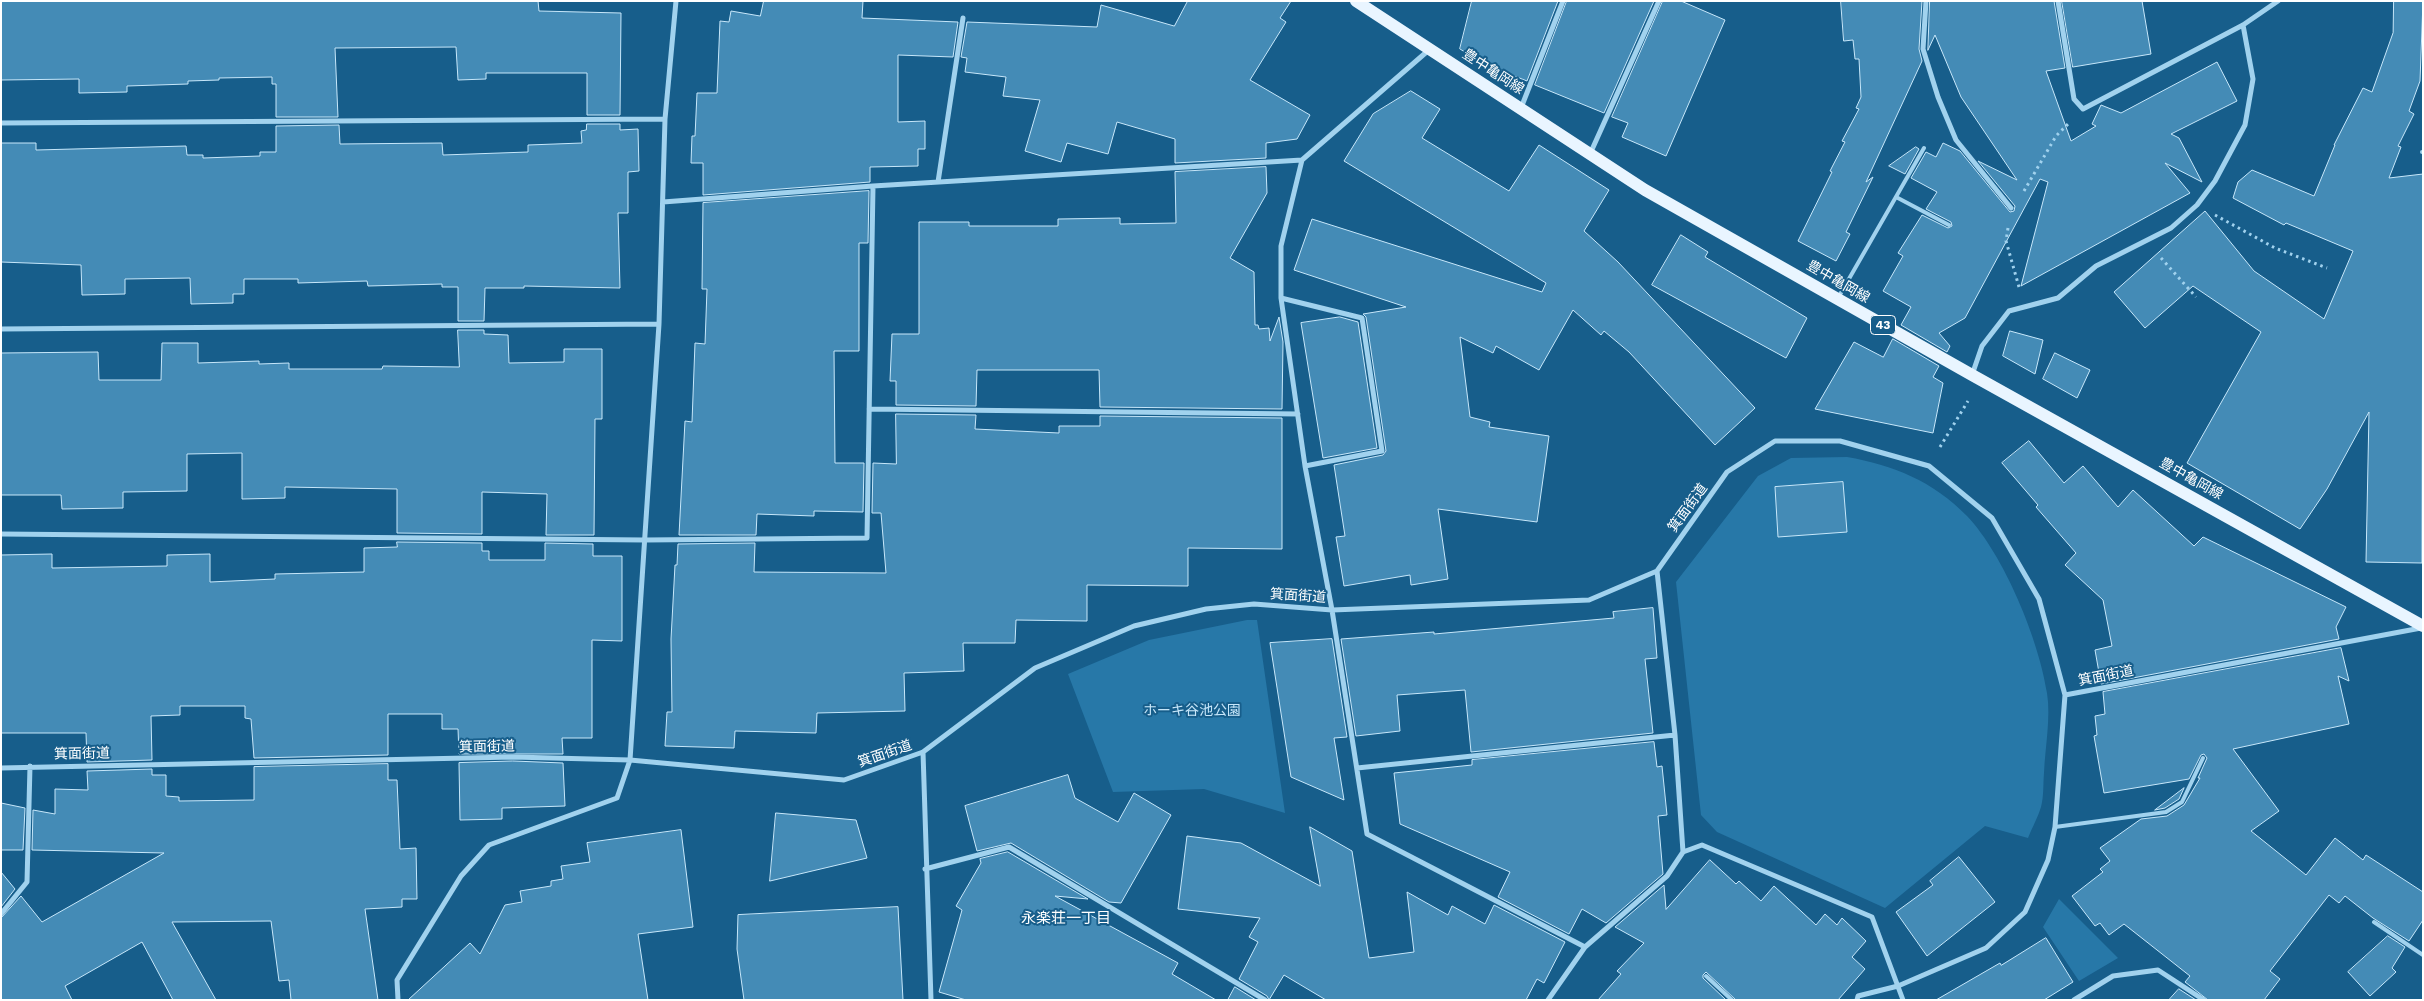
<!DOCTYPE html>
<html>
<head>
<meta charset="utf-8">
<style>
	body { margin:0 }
	#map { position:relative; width:2424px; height:1001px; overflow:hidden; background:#175e8b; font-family:"Work Sans",sans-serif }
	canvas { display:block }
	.frame { position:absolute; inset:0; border:2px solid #fff; pointer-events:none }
</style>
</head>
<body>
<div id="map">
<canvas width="2424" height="1001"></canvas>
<div class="frame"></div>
</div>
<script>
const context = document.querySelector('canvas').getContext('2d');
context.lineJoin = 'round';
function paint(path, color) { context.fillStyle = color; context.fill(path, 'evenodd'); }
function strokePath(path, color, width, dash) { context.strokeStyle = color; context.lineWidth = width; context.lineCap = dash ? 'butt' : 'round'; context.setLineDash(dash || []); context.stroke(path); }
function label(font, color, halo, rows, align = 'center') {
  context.font = font + ' "Work Sans","Noto Sans JP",sans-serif'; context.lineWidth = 4; context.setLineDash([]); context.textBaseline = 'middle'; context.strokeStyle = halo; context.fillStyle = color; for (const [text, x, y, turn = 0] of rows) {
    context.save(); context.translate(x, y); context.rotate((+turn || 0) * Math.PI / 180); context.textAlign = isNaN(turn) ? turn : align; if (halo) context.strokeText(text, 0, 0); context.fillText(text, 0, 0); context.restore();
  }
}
paint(new Path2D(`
	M1847,457C1893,465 1933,481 1967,516C2004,555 2039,640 2047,693C2051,718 2045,748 2044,773C2043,784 2044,796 2041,807C2038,817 2032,828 2028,838L1985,826L1885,908L1717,832L1701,815L1676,582L1758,476L1791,458Z
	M1247,620H1257L1285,813L1204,789L1113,792L1068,674L1149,640Z
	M2059,899L2118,958L2079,981L2043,927Z`), '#2778a8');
const building = new Path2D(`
	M1,1H538L539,11L621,13L620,115H587V73H486V79L458,80L456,47L335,48L338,117H276V84H272V77L219,78V80L188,81V84L127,86V92L79,93V79L1,80Z
	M764,1H863L862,18L958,22L953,57L898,55V122L925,121V149H918V166L870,167V182L703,195V163H691L692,136H695L697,93H717L720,21L729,22L731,11L760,16Z
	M1188,1H1291L1280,18L1286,22L1250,80L1310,115L1297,139L1266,143V158L1175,163V139L1117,122L1108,154L1067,143L1061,162L1025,151L1040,100L1003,96L1006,77L965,72L967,58L961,57L967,22L1097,27L1101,5L1174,26Z
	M1472,1H1558L1527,81L1484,64L1460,49Z
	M1567,1H1654L1604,113L1535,85Z
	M1663,1H1681L1725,20L1666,156L1622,137L1628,123L1612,117Z
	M1841,1H1922L1919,49L1922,61L1866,182L1873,177L1846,232L1850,234L1836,261L1798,241L1832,172L1830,171L1845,142L1842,141L1859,109L1856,108L1861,97L1859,59H1855L1853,40L1844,41Z
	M1930,1H2054L2065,68L2046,71L2071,141L2096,126L2092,124L2101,105L2121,113L2217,62L2237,101L2171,134L2179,138L2202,182L2165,163L2190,193L2021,286L2048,182L2040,179L1965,318L1939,333L1950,346L1947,352L1901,325L1911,307L1883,291L1903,256L1898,253L1922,215L1948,228L1952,226L1951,222L1926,209L1937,192L1911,178L1926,152L1936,157L1943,143L1960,151L2010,212L2014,211L2015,206L1978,161L2017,180L1961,97L1935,35L1928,50Z
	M2062,1H2142L2151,54L2073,67Z
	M2394,1H2423L2420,81L2409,111L2414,114L2398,146L2401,147L2389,178L2423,174L2422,563L2366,562L2369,412L2327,489L2300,529L2187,463L2261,332L2193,286L2145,328L2114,292L2205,211L2254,271L2324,319L2353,251L2286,223L2284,225L2233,198L2238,182L2252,170L2314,196L2335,145H2334L2363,88L2372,92L2393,33Z
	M1411,91L1440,109L1422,138L1509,191L1539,145L1609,190L1584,231L1618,262L1755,408L1715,445L1629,352L1604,331L1601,335L1573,310L1539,370L1496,346L1493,353L1460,337L1470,417L1490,422L1489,427L1549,436L1537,522L1438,509L1448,579L1411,585L1410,575L1344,586L1336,537L1345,536L1334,465L1383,455L1386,451L1366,317L1363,314L1406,307L1294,270L1312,219L1542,292L1546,283L1344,161L1373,114Z
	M587,124H620V130L638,129L639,171L628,172V213H618L620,288L524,286V288H485L484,321H458V287H442V284L368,286L367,281L298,283V279H244V294H233V303L191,304L190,278L125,279V294L82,295L81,265L1,262V143H36V150L186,146L187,155H203V158L260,156V152H276V126L339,125L340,144L442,143L443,155L528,152V145L582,143L581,131L586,130Z
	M1916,147L1919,149L1905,174L1889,166Z
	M1266,167L1267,193L1230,258L1254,272L1255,325H1258L1259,329L1269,328L1270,341L1279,317L1283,342L1282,409L1100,407L1099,370H977L976,406L896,405V381H890L892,334H919V222H969V226H1058V219L1120,218V224L1176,223L1175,172Z
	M869,191L868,243H859V351H834L835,463H864L863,512L814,511V516L757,514L756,535H679L685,421L692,422L695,343L705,344L707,289H702L703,203Z
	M1681,235L1708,252L1705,257L1807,318L1786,358L1652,285Z
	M1340,317L1358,322L1377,448L1323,458L1301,323Z
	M458,330H484V334L508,335L509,363L564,362V349H602V419H595L594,535H546L547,494L482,492V534L397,533V489L285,487V498L242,499V453L187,454V491L123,492V508L62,509L61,495H1V353L98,352L99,380H161L162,343H198V363L259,361V364L289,363V369H382L383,366L459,367Z
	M2010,331L2043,340L2035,374L2003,356Z
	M1893,339L1939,366L1933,377L1943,383L1933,433L1815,409L1854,342L1883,357Z
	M2055,353L2090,370L2077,398L2043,379Z
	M896,414L976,415L975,429L1059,433V426H1100V416L1282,418V549L1188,548V586L1087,585V621L1016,620L1015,643H963L964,671L904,673L905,711L817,713L816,733L735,731L734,748L665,746L667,712H672L671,639L675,565H677L678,544L755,543L754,572L886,573L881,513H872L873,463L896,464Z
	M2029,441L2064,483L2083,466L2118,507L2133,490L2194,546L2203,537L2346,607L2336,627L2339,639L2101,684L2095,650L2112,646L2103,600L2065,565L2076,553L2036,507L2038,505L2002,463Z
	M1843,482L1847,532L1778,537L1775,487Z
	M397,542L482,543V551H489V560H545V543L593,544V556H622V641L592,640V738H562L563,754H459L458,729H442V714H388V755L254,758L251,719L245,718V706H180V715L151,716L152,760L87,762L86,733H1V555L52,554V568L167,566V555L210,554V582L275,579V574L364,572V548L397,547Z
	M1653,608L1657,658L1645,659L1653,733L1471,752L1465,690L1397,695L1400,731L1356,736L1341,639L1434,632V634L1614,618L1613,612Z
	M1332,639L1347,737L1334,738L1344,800L1291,777L1270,643Z
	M2341,648L2349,681L2338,676L2349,724L2233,749L2279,811L2251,831L2306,875L2335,838L2363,860L2366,855L2423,892V920L2409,941L2373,918L2345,896L2339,903L2329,895L2270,971L2280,979L2264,1000H2208L2185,982L2190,976L2124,924L2109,935L2100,923L2095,926L2072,896L2103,872L2100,869L2110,861L2100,848L2141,819L2167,816L2184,805L2200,778H2198L2207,758L2204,754L2201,755L2189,779L2104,793L2094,736L2097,735L2095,716L2105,714L2103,692Z
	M1654,742L1657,767L1662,766L1667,815L1658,816L1663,874L1606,923L1582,909L1569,934L1498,897L1510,872L1400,824L1394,773L1472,765V760Z
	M513,761L563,763L565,806L502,808V819L460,820L459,763Z
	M388,764V780H397L400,849L416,848L417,899H402V907L365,909L378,1000H291L289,980L279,981L271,921L172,922L216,1000H173L142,942L65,986L72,1000H1V918L21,896L42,922L164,853L32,850L33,810L55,814V789L88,790L87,771L152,769V775H166V796L179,797V801L254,800V767Z
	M1068,775L1075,798L1118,822L1134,793L1171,815L1121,903L1109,902L1011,843L977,851L965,806Z
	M2184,788L2179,799L2165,808L2155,810Z
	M1,803L25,808L23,850H1Z
	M776,813L856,820L867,858L770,881Z
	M1310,827L1352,851L1369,958L1414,952L1407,892L1448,915L1452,906L1485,924L1494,905L1565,942L1544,983L1537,979L1526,1000H1326L1284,975L1269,1000L1267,996L1239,979L1258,942L1249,937L1260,918L1178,909L1187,836L1241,843L1320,886Z
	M681,830L693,927L638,934L648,1000H408L470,943L480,954L505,905L522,902L520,891L551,886V881L563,879L561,866L590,862L587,843Z
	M1008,852L1088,899L1055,896L1178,963L1172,974L1216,1000H966L939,992L962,910L956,906L981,863L980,859Z
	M1959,857L1995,902L1927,956L1896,912L1933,885L1930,881Z
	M1710,860L1736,884L1739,881L1761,901L1774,886L1816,925L1825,914L1837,925L1842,918L1866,941L1852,957L1865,969L1838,1000H1736L1706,972L1703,975V978L1726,1000H1598L1621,974L1617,971L1644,943L1615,927L1664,885L1666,909Z
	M1,872L15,889L1,907Z
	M898,907L903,1000H744L737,949L738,915Z
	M2388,936L2405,947L2392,968L2396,972L2370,996L2348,972Z
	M2046,938L2073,982L2044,1000H1936L2000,963L2001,965Z
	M1235,987L1256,1000H1228Z
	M2179,989L2196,1000H2169Z`);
paint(building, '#448bb6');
strokePath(building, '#c7e7fa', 1);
strokePath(new Path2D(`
	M2024,191L2056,136L2068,124
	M2215,215L2275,248L2327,268
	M2008,228L2006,241L2019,287
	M2161,258L2196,297
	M1940,447L1968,401`), '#a1d2ee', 3, [2.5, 4]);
strokePath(new Path2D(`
	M2422,152H2423
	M1896,197L1949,225
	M1838,298L1924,148
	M2055,827L2166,812L2182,802L2203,758
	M2374,922L2423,955
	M1706,976L1732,1000`), '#a1d2ee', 4);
strokePath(new Path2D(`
	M1926,1L1923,49L1938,97L1956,140L2011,208
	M2058,1L2074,99L2083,109L2243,25L2278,1
	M1521,108L1563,1
	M1,123L665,119
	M1590,154L1659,1
	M1302,160L1281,246V298L1305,466L1332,610L1367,834L1585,947
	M938,182L963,18
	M663,202L873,186L1302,160L1430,49
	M1281,298L1362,318L1382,451L1305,466
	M1,329L659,324
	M1972,375L1982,346L2009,311L2058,298L2096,266L2171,228L2197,205L2215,181L2245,125L2253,79L2243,25
	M869,409L1298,414
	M1,534L645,540L867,538L873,186
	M923,752L931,1000
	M1,768L513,757L630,760L844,780L923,752L1035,668L1134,626L1206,609L1254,604L1332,610L1589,600L1657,571L1727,472L1775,441H1840L1929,466L1992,518L2039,599L2065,695L2421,628
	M1357,768L1675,735
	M1683,852L1702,845L1872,917L1903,1000
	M925,869L1009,847L1265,1000
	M1,914L27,882L30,766
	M398,1000L397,980L461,876L489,845L617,798L630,760L659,324L665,119L676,1
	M1548,1000L1585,947L1667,876L1683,852L1675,735L1657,571
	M1857,1000L1858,996L1898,986L1986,948L2025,912L2048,860L2055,827L2065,695
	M2074,1000L2113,976L2158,970L2204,1000`), '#a1d2ee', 5);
strokePath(new Path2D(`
	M1356,1L1645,190L1972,375L2423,626`), '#e9f5ff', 12);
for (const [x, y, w] of [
	[1883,325,25]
]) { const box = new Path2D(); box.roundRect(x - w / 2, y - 9.5, w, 19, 4); context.fillStyle = '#175e8b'; context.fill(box); strokePath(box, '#fff', 1); }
label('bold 12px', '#fff', null, [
	["43",1883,325]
]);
label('14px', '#fff', '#175e8b', [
	["豊中亀岡線",1493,72,33],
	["豊中亀岡線",1838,282,30],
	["豊中亀岡線",2191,479,29],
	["箕面街道",1688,508,-54],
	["箕面街道",1298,596,4],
	["箕面街道",2106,676,-11],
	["箕面街道",487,747,-1],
	["箕面街道",82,754,-1],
	["箕面街道",885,754,-19]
]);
label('14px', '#c7e7fa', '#175e8b', [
	["ホーキ谷池公園",1192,711]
]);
label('15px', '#fff', '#175e8b', [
	["永楽荘一丁目",1066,919]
]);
</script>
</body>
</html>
